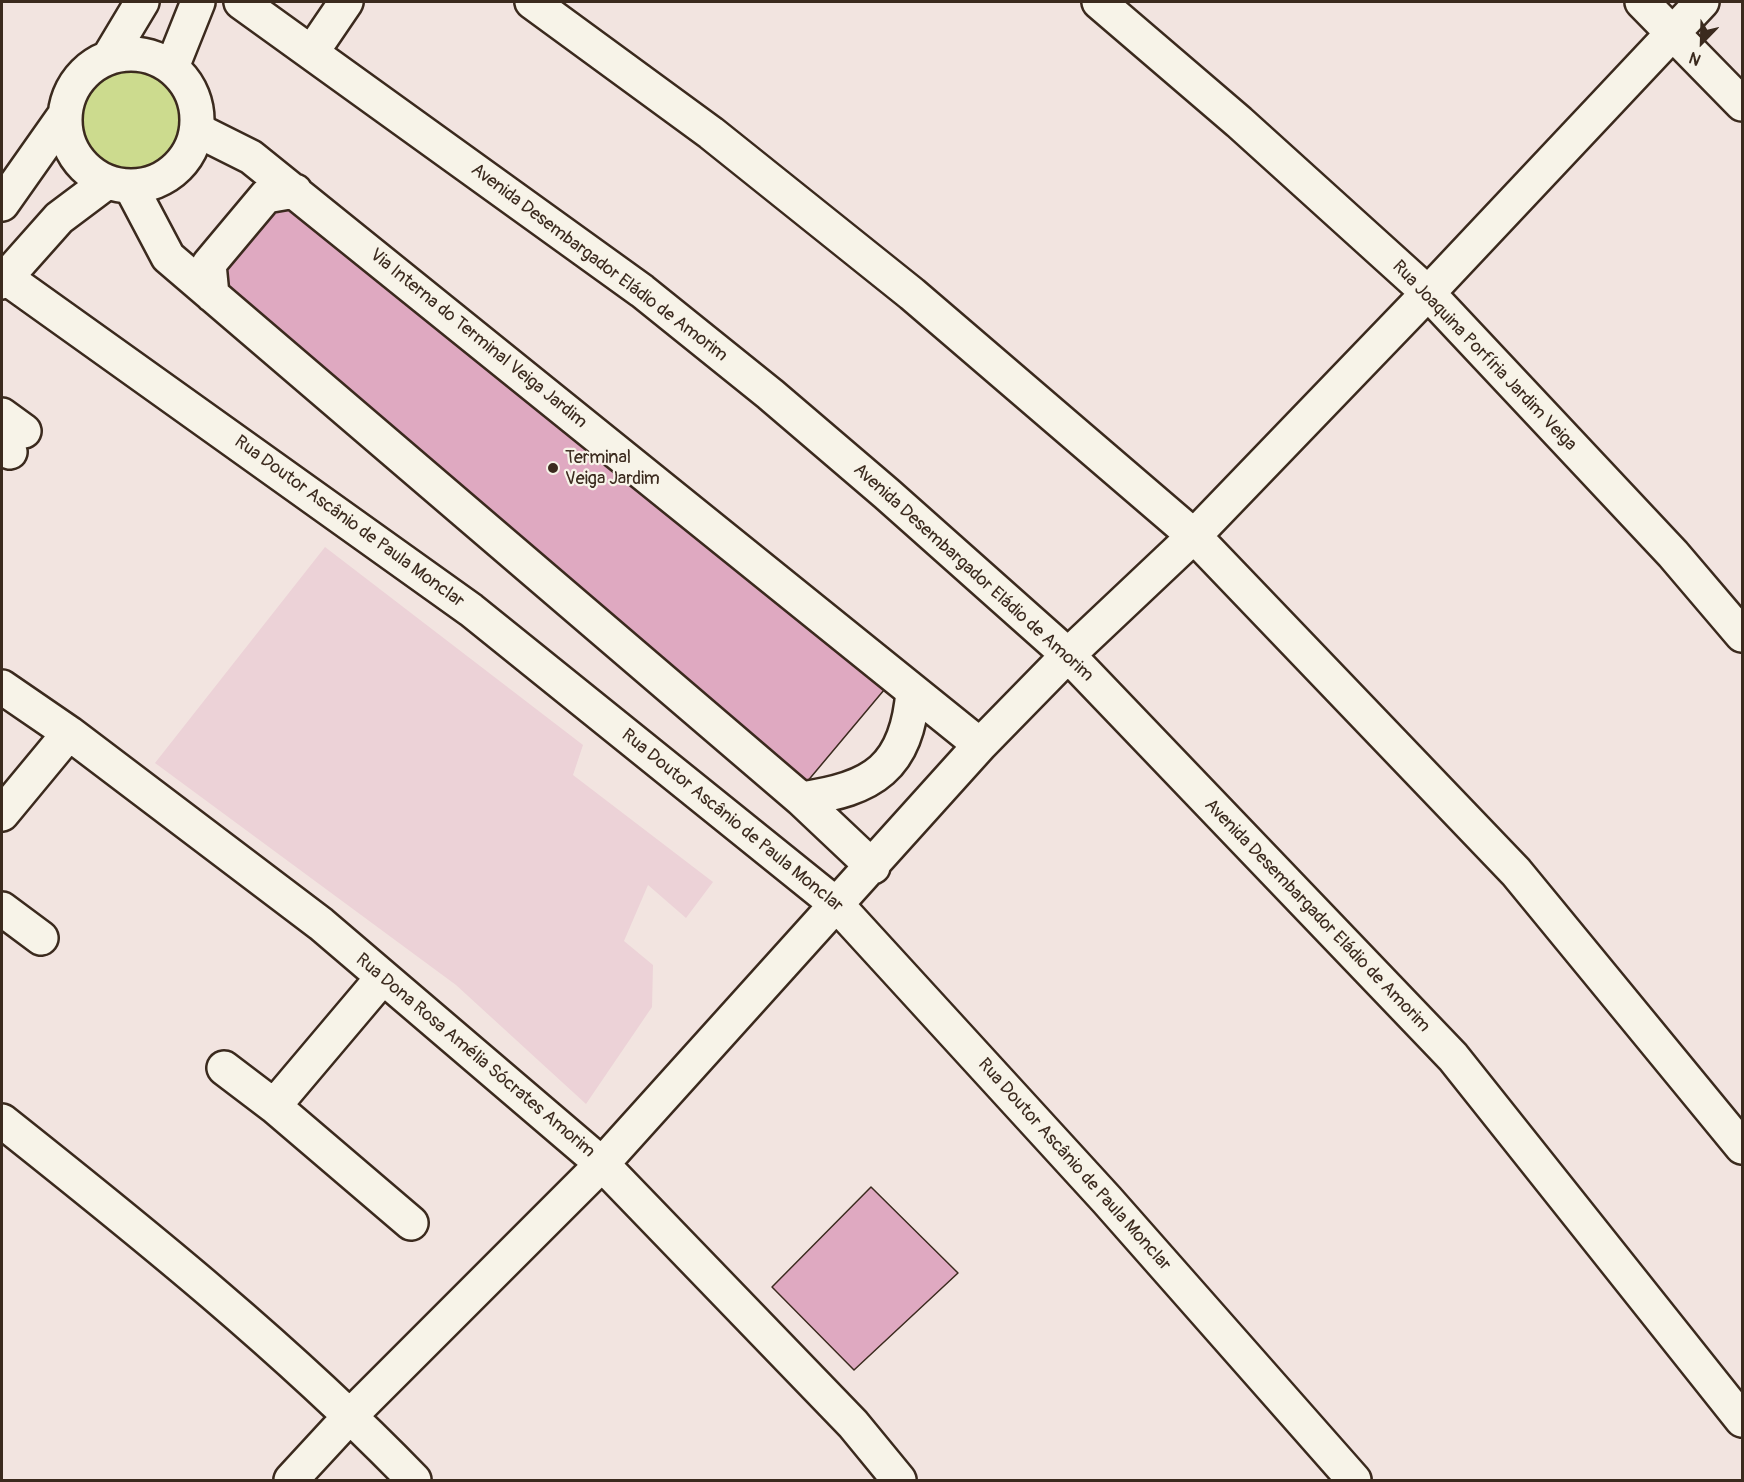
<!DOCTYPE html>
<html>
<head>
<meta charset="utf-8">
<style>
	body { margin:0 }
	#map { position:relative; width:1744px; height:1482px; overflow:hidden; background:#f2e4e0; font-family:Pangolin,sans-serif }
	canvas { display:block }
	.frame { position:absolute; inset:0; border:3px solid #3b2a1e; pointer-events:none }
	.north { position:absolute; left:1672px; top:12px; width:60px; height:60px; -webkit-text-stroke:4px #f7f3e8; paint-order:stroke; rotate:203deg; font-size:16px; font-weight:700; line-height:24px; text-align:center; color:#3b2a1e }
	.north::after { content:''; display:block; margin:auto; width:21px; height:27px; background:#3b2a1e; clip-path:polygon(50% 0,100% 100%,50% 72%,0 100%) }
</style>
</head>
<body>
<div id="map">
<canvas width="1744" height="1482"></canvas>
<div class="frame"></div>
<div class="north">N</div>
</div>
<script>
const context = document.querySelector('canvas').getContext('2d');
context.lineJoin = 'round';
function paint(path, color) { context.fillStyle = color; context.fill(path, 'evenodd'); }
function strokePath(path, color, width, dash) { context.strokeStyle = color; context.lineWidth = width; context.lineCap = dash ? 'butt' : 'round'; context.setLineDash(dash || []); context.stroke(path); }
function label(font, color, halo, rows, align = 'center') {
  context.font = font + ' Pangolin,sans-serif'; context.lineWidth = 4.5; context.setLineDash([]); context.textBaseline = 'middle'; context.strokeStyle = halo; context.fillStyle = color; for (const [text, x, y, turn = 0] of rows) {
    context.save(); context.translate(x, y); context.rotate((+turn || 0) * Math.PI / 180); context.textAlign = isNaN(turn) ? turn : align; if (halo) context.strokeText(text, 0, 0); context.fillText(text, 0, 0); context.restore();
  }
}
paint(new Path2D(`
	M325,547L583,745L573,775L713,882L686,918L648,885L624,941L653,965L652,1007L586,1104L456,985L155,763Z`), '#ecd2d7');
paint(new Path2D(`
	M73 120a58 58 0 1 1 116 0a58 58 0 1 1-116 0Z`), '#ccdb8e');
const building = new Path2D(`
	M279,187L884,690L806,783L201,280Z
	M871,1187L958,1273L854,1370L772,1287Z`);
paint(building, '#dfa9c1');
strokePath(building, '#3b2a1e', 1.5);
const minor = new Path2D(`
	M241,2L642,291L770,394L887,494L1068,655L1453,1057L1742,1420
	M532,2L711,133L912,294L1194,536L1516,872L1742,1147
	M1099,2L1239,122L1428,293L1673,554L1742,635
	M1642,2L1742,104
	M312,52L346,2
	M197,130L251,157L980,745
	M131,187L168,257L801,799L873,867
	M5,277L471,610L837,905L1107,1200L1354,1480
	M212,295L209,264L266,196L295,191
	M2,415L24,431
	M2,446L10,452
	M2,687L69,733L321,924L602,1164L853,1424L899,1480
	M801,799C873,789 907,768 913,691
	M2,814L69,733
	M2,909L41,938
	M224,1068L274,1106L383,977
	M274,1106L411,1223
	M2,1121C143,1233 288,1350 414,1480
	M291,1480L351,1415L602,1164L980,745L1068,655L1194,536L1428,293L1702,2`);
const major = new Path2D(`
	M65 120a66 66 0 1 1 132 0a66 66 0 1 1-132 0Z
	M109,57L142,2
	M172,67L198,2
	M2,204L64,116
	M2,282L59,218L107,182`);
strokePath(minor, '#3b2a1e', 38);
strokePath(major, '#3b2a1e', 38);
strokePath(minor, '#f7f3e8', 33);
strokePath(major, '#f7f3e8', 33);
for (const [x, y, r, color] of [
	[553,468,6,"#3b2a1e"]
]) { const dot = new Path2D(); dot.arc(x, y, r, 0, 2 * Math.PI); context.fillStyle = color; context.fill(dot); strokePath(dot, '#f7f3e8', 2); }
label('18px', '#3b2a1e', '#f7f3e8', [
	["Avenida Desembargador Eládio de Amorim",599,263,37],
	["Via Interna do Terminal Veiga Jardim",478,339,39],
	["Rua Joaquina Porfíria Jardim Veiga",1484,356,46],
	["Rua Doutor Ascânio de Paula Monclar",349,522,36],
	["Avenida Desembargador Eládio de Amorim",973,573,42],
	["Rua Doutor Ascânio de Paula Monclar",732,821,39],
	["Avenida Desembargador Eládio de Amorim",1317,916,46],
	["Rua Dona Rosa Amélia Sócrates Amorim",475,1056,40],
	["Rua Doutor Ascânio de Paula Monclar",1074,1165,48]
]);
label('18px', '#3b2a1e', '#f7f3e8', [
	["Terminal",565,458],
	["Veiga Jardim",565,479]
], 'left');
</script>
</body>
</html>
